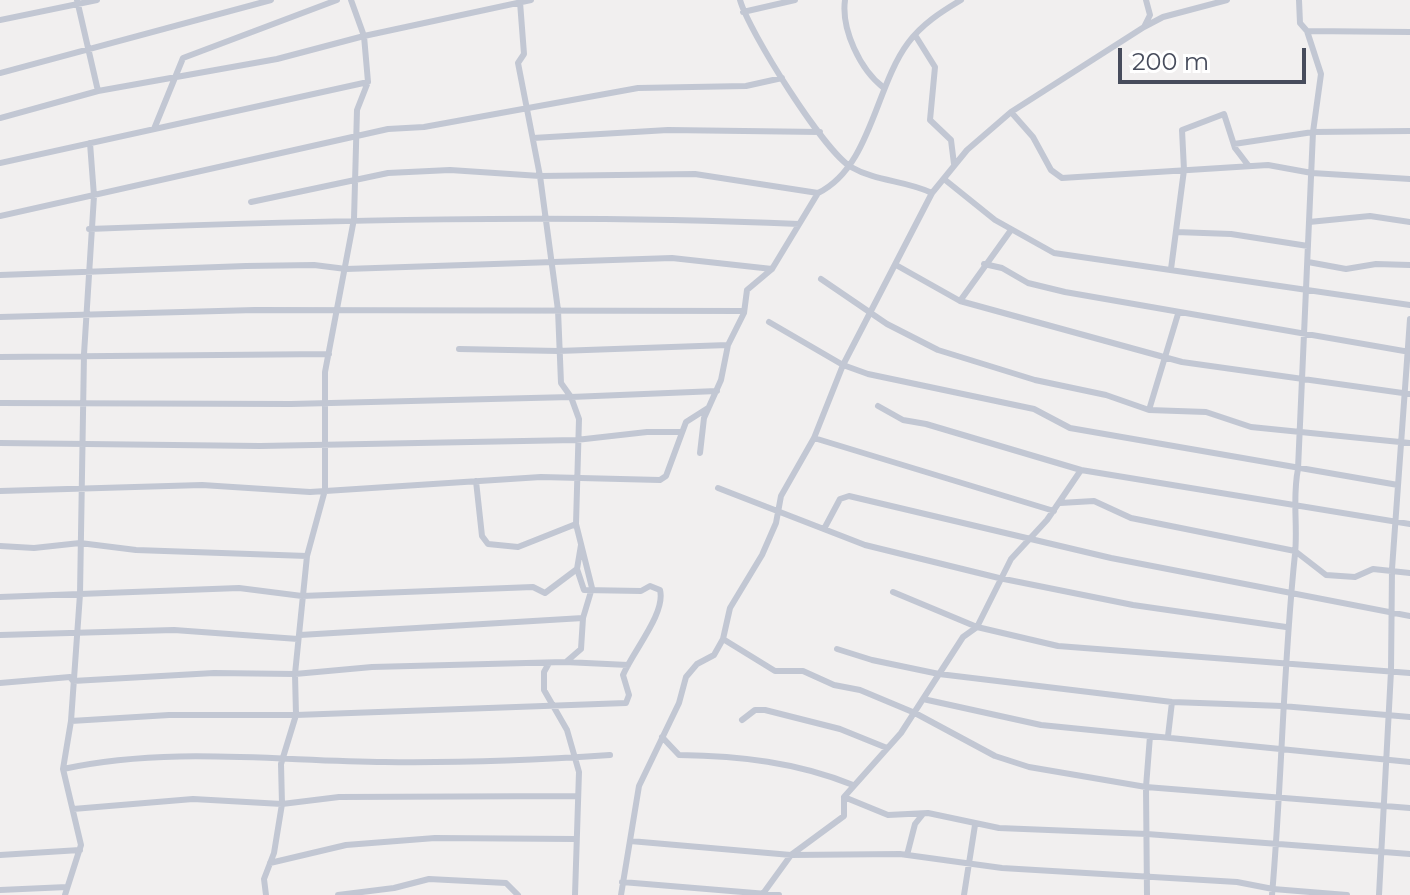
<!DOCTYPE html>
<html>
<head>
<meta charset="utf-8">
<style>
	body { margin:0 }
	#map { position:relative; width:1410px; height:895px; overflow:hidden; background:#f1efef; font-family:Montserrat,sans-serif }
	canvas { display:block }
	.scale { position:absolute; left:1118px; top:48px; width:188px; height:36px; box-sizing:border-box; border:4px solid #474c5c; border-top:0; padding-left:10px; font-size:24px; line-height:28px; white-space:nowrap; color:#474c5c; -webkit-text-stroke:6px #fff; paint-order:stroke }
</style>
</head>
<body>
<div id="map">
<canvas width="1410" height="895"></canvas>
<div class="scale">200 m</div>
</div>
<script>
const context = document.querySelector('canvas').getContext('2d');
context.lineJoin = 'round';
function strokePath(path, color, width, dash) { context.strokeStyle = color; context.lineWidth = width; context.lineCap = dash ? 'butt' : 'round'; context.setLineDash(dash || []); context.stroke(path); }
strokePath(new Path2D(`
	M77,0L98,91
	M740,0C749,32 824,151 851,167C877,182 905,180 932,193
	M845,0C841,29 860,70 884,88
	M520,2L524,54L518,63L540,176L558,310L561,383L571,397L717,391
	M743,12L795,0
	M0,20L97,0
	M1144,27L1163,17L1227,0
	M1307,31L1410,32
	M915,35L935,67L930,120L951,140L954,164
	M0,73L271,0
	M1011,112L1033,137L1051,170L1062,178L1268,165L1312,173L1410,179
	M0,118L98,91L277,59L364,36L531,0
	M154,129L183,58L337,0
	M533,138L668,130L820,132
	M1234,144L1313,132L1410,131
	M0,163L368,82
	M944,179L995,220L1054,253L1410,305
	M251,202L388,173L450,170L540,176L695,174L818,193C871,167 875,87 908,43C922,24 941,12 961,0
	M0,216L388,129L424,127L638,88L746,86L782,78
	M1309,222L1370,216L1410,222
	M89,229C325,220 562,214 799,224
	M1176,232L1231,234L1308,246
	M1308,262L1346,269L1376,264L1410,265
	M984,264L1002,268L1028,283L1065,292L1410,352
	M896,265L960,301L1182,362L1410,394
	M1171,269L1184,170L1182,130L1224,114L1235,148L1248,165
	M0,275L246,266L314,265L346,269L672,258L772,269
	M821,279L887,324L938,350L1035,380L1106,395L1149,410L1206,412L1251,427L1410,443
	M960,301L1011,230
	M0,317L255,310L743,311
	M769,322L843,365L868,374L1034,409L1070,428L1398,485
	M459,349L558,351L728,345
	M0,357L329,354
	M0,403L291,404L571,397L579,419L576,524L592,588L583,618L300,635
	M878,406L903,420L926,424L1081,470L1410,524
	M1149,410L1178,314
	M814,438L1054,511
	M0,443L260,446L576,440L647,432H681
	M700,453L704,418L721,380L728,345L744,313L747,290L772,269L818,193
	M476,481L482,536L488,544L518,547L576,524
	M718,488L865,545L999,578L1133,605L1286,627
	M0,491L202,485L310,492L541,477L660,480L666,476L686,422L708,408
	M1060,503L1094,501L1131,518L1295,551L1326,575L1355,577L1373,569L1410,573
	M824,529L840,499L849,496L1111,558L1410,616
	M0,546L34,548L80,543L136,550L307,556
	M893,592L977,627L1058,646L1410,673
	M0,597L239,588L302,596L533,587L545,593L577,569
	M0,635L174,630L298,639
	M723,639L775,671H803L834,685L860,690L915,713L995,756L1029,767L1146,787L1410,808
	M837,649L872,660L939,674L1172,702L1282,706L1410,717
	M566,662L581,649L583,618
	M549,663L544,672V690L567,730L579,772L575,895
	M0,683L70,677L73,681L214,673L295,674L372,667L565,662L628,665
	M923,699L1041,725L1410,762
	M742,720L755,710H765L840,729L887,748
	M71,721L169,715H296L626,703L629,695L623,675C633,651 666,613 660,590L650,586L641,591L584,590L577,569L581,545
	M1168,736L1172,702
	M662,737L679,755C740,756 796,762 853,785
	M63,769C169,746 277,761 385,762C460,763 535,760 610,755
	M844,797L888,815L928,813L999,828L1147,834L1410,854
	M73,809L193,799L282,804L339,797L576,796
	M630,841L791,855L900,854L1002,868L1237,882L1273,889L1347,895
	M0,855L80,850
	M907,855L915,824L923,814
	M270,863L346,845L435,838L575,839
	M622,882L779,895
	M0,890L67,887
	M65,895L81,845L63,769L71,721L80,594L84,354L94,196L90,143
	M266,895L264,879L274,853L282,804L281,764L296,715L295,674L307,556L325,490V372L354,219L357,110L368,82L364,36L351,0
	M338,895L394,888L429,879L506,883L518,895
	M621,895L639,786L679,703L686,677L697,664L714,655L723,639L730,608L762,555L776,523L781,496L814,438L843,365L932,193L967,150L1011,112L1144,27L1150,15L1146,0
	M762,895L791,855L844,816V797L901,733L963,637L977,627L1011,559L1047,520L1081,470
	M964,895L975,825
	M1147,895L1146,787L1150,736
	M1272,895C1282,781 1283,667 1295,554C1298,525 1292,498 1298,469L1313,132L1321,74L1307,31L1300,23L1299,0
	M1379,895L1391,671L1392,569L1410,319`), '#c2c7d3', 6);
</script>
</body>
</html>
